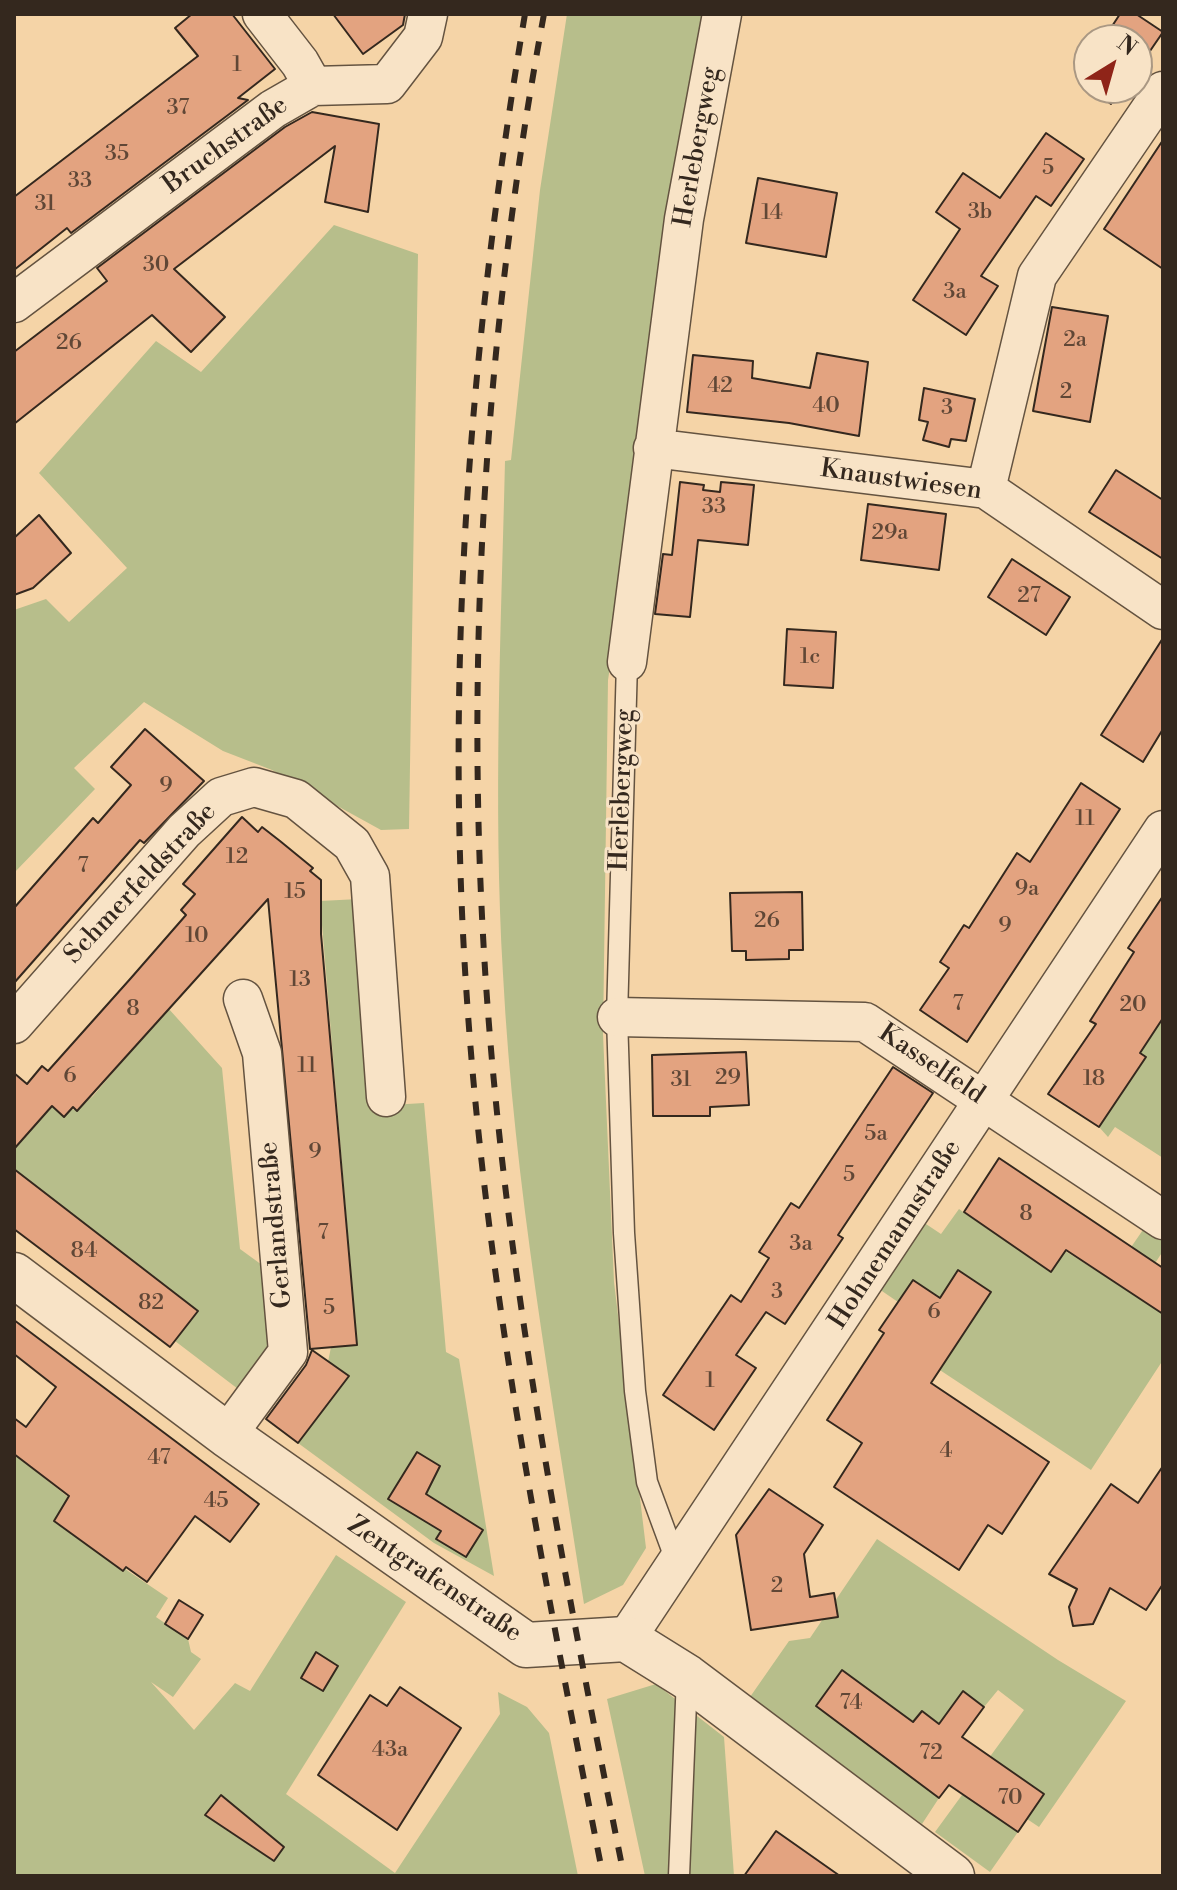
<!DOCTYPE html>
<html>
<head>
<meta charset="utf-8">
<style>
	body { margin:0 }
	#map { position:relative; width:1177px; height:1890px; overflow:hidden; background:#f5d4a7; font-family:"Libre Bodoni",serif }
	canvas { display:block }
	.frame { position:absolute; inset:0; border:16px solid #34281e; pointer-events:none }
	.north { position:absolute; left:1073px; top:24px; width:80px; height:80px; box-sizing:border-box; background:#f8e3c6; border:2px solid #aa9883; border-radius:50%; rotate:37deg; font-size:22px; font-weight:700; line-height:32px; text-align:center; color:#34281e }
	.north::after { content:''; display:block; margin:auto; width:28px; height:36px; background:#8f2418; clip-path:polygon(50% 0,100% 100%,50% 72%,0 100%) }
</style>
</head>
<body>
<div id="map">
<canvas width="1177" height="1890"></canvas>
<div class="frame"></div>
<div class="north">N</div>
</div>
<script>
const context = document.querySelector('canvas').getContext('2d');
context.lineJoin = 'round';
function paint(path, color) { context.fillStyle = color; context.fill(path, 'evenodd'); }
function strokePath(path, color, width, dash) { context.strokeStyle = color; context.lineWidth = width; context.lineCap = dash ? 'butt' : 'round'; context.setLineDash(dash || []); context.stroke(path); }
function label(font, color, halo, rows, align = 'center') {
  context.font = font + ' "Libre Bodoni",serif'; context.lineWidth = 6; context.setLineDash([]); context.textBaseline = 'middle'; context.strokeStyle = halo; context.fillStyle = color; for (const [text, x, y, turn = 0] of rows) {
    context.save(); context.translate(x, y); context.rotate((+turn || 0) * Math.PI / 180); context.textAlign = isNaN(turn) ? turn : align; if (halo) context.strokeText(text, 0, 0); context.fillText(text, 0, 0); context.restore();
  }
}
paint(new Path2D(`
	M567,14H711L608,680L603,1034L614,1282L646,1548L623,1585L584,1604C552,1395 514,1186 503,974C493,804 501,631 505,461L511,460L540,190Z
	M334,225L418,254L409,829L381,830L272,770L223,751L144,702L74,768L95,789L14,873V610L46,599L69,622L127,568L39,473L156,341L201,372Z
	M359,899L374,1106L424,1103L446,1352L459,1359L494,1576L434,1543L298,1443L348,1377L328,1362L331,1347L357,1344L320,901Z
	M168,1008L222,1068L240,1249L273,1273L282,1340L242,1392L175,1341L197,1312L14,1169V1128L25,1137L52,1106L76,1110L93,1096Z
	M1163,1018V1158L1115,1127L1108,1137L1099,1127L1145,1057L1140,1053Z
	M959,1209L989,1230L992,1227L1065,1251L1097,1271L1116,1269L1147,1224L1163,1236V1251L1135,1294L1163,1314V1360L1091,1470L902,1345L917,1323L954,1348L991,1293L959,1270L940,1298L913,1280L898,1302L879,1289L923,1222L941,1234Z
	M14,1454L68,1497L54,1521L168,1598L156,1617L188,1639L191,1652L201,1659L173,1697L151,1682L194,1730L235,1683L250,1691L336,1555L406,1602L286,1794L395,1873L500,1714L498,1692L527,1707L549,1733L578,1876H14Z
	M877,1539L1058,1660L1126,1701L1039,1827L1027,1819L1043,1793L1002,1765L1018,1832L990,1872L935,1832L1024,1710L998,1690L984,1707L963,1692L939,1724L922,1711L887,1757L939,1798L922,1824L750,1697L789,1641L810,1638Z
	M656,1684L724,1737L734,1876H645L607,1699Z`), '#b7be8b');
const building = new Path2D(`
	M192,14H232L275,69L238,98L248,100L71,233L67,228L14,270V197L198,56L175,28Z
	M333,14H405L403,25L363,54Z
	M1120,14H1136L1163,32L1137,70V40H1103Z
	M1089,88H1123L1111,104Z
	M312,112L379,124L368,212L325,202L335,146L174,269L225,317L191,352L152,315L14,424V352L107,281L97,268L285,127Z
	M1046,133L1084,159L1051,206L1036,196L981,276L998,286L966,335L913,300L960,229L936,212L963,173L1000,198Z
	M1163,140V269L1104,229Z
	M758,178L837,193L826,257L746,243Z
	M1052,307L1108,316L1090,422L1033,411Z
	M817,353L868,362L859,436L789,423L687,412L693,355L753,361L752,378L810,388Z
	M924,388L975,399L966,441L951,439L949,447L923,440L928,422L919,420Z
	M1116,470L1163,500V559L1089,512Z
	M680,482L704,485L703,490L720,492L721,482L754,485L748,545L698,540L690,617L655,614L663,554L672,555Z
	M868,504L946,514L939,570L861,560Z
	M39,515L71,553L33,588L14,595V538Z
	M1012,559L1070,597L1046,635L988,597Z
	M787,629L836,632L833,688L784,685Z
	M1163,638V729L1143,762L1101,735Z
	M145,729L204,781L144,843L140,840L14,983V908L93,818L98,823L131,785L111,767Z
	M1081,783L1120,809L967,1042L920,1010L949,968L940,962L964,925L969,928L1017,853L1030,862Z
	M242,817L258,832L262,827L280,841L313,868L310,871L321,880V934L357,1345L310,1349L268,899L77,1111L73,1107L64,1117L52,1106L14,1149V1073L27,1084L42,1066L48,1071L131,978L186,915L181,910L195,894L183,884Z
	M802,892L803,950H789V959L746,960V951H732L730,893Z
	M1163,896V1018L1140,1053L1146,1057L1099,1127L1048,1094L1096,1024L1090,1021L1134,952L1128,948Z
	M746,1052L749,1105L710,1107V1116H653L652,1055Z
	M893,1067L933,1093L838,1235L843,1238L785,1324L766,1312L736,1355L756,1368L714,1430L663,1395L731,1295L741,1302L769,1258L759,1252L791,1203L799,1208Z
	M999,1158L1163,1268V1314L1066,1250L1051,1272L964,1212Z
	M14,1169L198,1311L170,1347L14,1229Z
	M958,1270L991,1292L931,1383L1049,1462L1002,1534L988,1525L959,1570L834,1487L862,1443L827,1420L884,1333L879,1330L913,1280L940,1298Z
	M14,1320L259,1504L230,1542L195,1516L147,1582L126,1567L123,1571L54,1521L69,1496L14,1454V1418L26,1427L56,1387L14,1354Z
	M312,1350L349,1376L298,1443L266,1419L306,1365Z
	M417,1452L440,1466L426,1494L483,1530L466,1557L436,1539L441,1531L388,1499Z
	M1163,1466V1584L1146,1610L1110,1588L1093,1624L1073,1626L1069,1607L1077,1589L1049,1574L1111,1484L1138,1503Z
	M769,1489L823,1525L804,1554L810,1597L834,1593L838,1617L751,1630L736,1535Z
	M179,1600L203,1615L188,1639L165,1624Z
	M316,1652L338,1666L323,1691L301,1678Z
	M842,1670L913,1722L922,1711L939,1724L963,1691L984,1707L962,1737L1044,1794L1018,1832L949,1785L939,1798L816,1706Z
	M400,1687L461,1728L397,1830L318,1775L370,1695L387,1706Z
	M221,1795L284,1847L274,1861L205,1815Z
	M776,1831L840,1876H744Z`);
paint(building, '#e3a380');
strokePath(building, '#34281e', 2);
const service = new Path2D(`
	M627,662L617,1017L624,1233L635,1391L647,1482L678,1566
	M679,1876L687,1677`);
const minor = new Path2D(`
	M262,14L300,63L313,86
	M14,303L273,109L313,86L387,84L423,37L428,14
	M653,448L986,489L1163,610
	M986,489L1037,276L1163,91
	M627,662L684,219L722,14
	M617,1017L865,1022L1163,1220
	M14,1024L184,831L221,797L254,787L296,799L352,844L370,876L386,1097
	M227,1435L288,1352L262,1053L243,999
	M626,1639L1163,830`);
const tertiary = new Path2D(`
	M14,1275L227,1435L526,1645L626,1639L687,1677L952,1876`);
strokePath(service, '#645340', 23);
strokePath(minor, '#645340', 41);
strokePath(tertiary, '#645340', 47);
strokePath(service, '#f8e3c6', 20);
strokePath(minor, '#f8e3c6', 38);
strokePath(tertiary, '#f8e3c6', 44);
strokePath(new Path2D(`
	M525,14C470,338 444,672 467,1000C487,1295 546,1587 603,1876
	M544,14C488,315 466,629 483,935C500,1252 562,1565 624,1876`), '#34281e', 6, [14, 14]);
label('22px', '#604736', null, [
	["1",237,66],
	["37",178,109],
	["35",117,155],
	["5",1048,169],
	["33",80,182],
	["31",45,205],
	["3b",980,213],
	["14",772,214],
	["30",156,266],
	["3a",955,293],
	["2a",1075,341],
	["26",69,344],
	["42",720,387],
	["2",1066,393],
	["40",826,407],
	["3",947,409],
	["33",714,508],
	["29a",890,534],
	["27",1029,597],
	["1c",810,658],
	["9",166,787],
	["11",1085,820],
	["12",237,858],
	["7",83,867],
	["9a",1027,890],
	["15",295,893],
	["26",767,922],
	["9",1005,927],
	["10",197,937],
	["13",300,981],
	["7",958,1005],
	["20",1133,1006],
	["8",133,1010],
	["11",307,1067],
	["6",70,1077],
	["29",728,1079],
	["18",1094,1080],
	["31",681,1081],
	["5a",876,1135],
	["9",315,1153],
	["5",849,1176],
	["8",1026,1215],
	["7",323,1234],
	["3a",801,1245],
	["84",84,1252],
	["3",777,1293],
	["82",151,1304],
	["5",329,1309],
	["6",934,1313],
	["1",710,1382],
	["4",946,1452],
	["47",159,1459],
	["45",216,1502],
	["2",777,1587],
	["74",851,1704],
	["43a",390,1751],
	["72",931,1754],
	["70",1010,1799]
]);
label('26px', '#34281e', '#f8e3c6', [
	["Bruchstraße",226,146,-36],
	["Herlebergweg",698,147,-80],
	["Knaustwiesen",901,481,8],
	["Herlebergweg",623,790,-88],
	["Schmerfeldstraße",141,884,-47],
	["Kasselfeld",931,1065,34],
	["Gerlandstraße",277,1225,-95],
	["Hohnemannstraße",896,1235,-57],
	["Zentgrafenstraße",434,1580,34]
]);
</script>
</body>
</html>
